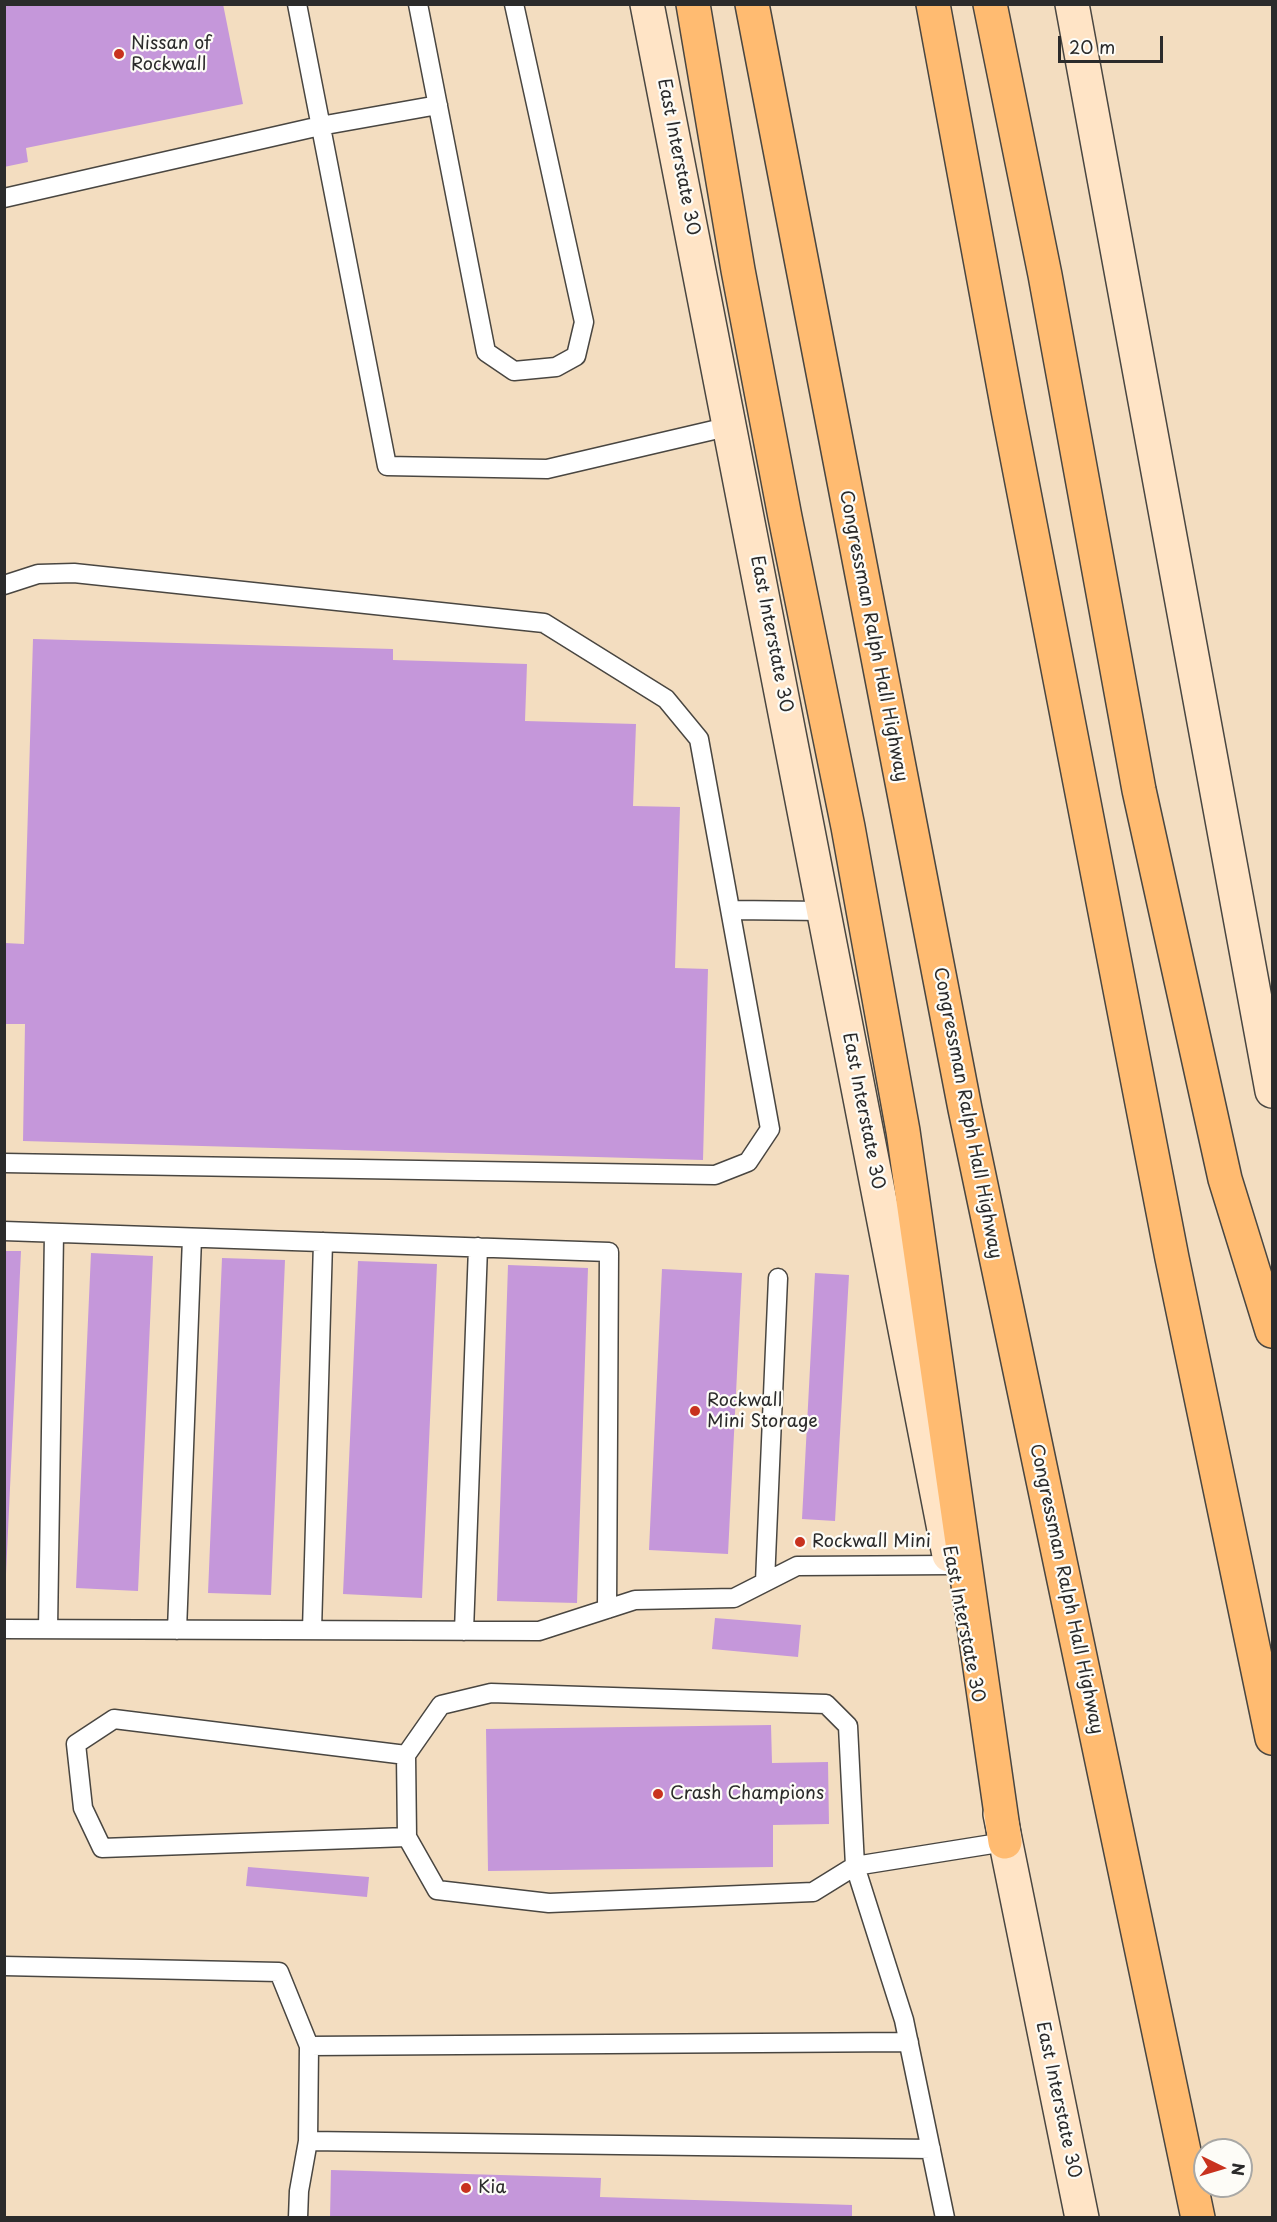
<!DOCTYPE html>
<html>
<head>
<meta charset="utf-8">
<style>
	body { margin:0 }
	#map { position:relative; width:1277px; height:2222px; overflow:hidden; background:#f3ddc0; font-family:"Playpen Sans",sans-serif }
	canvas { display:block }
	.frame { position:absolute; inset:0; border:6px solid #2b2b2b; pointer-events:none }
	.north { position:absolute; left:1193px; top:2138px; width:60px; height:60px; box-sizing:border-box; background:#fdfcf7; border:2px solid #a9a8a5; border-radius:50%; rotate:95deg; font-size:16px; font-weight:700; line-height:24px; text-align:center; color:#2b2b2b }
	.north::after { content:''; display:block; margin:auto; width:21px; height:27px; background:#c8321e; clip-path:polygon(50% 0,100% 100%,50% 72%,0 100%) }
	.scale { position:absolute; left:1058px; top:36px; width:105px; height:27px; box-sizing:border-box; border:3px solid #2b2b2b; border-top:0; padding-left:8px; font-size:18px; line-height:21px; white-space:nowrap; color:#2b2b2b; -webkit-text-stroke:4px #fdfcf7; paint-order:stroke }
</style>
</head>
<body>
<div id="map">
<canvas width="1277" height="2222"></canvas>
<div class="frame"></div>
<div class="north">N</div>
<div class="scale">20 m</div>
</div>
<script>
const context = document.querySelector('canvas').getContext('2d');
context.lineJoin = 'round';
function paint(path, color) { context.fillStyle = color; context.fill(path, 'evenodd'); }
function strokePath(path, color, width, dash) { context.strokeStyle = color; context.lineWidth = width; context.lineCap = dash ? 'butt' : 'round'; context.setLineDash(dash || []); context.stroke(path); }
function label(font, color, halo, rows, align = 'center') {
  context.font = font + ' "Playpen Sans",sans-serif'; context.lineWidth = 4.5; context.setLineDash([]); context.textBaseline = 'middle'; context.strokeStyle = halo; context.fillStyle = color; for (const [text, x, y, turn = 0] of rows) {
    context.save(); context.translate(x, y); context.rotate((+turn || 0) * Math.PI / 180); context.textAlign = isNaN(turn) ? turn : align; if (halo) context.strokeText(text, 0, 0); context.fillText(text, 0, 0); context.restore();
  }
}
paint(new Path2D(`
	M4,4H223L243,104L26,148L28,162L4,167Z
	M33,639L393,649V660L527,664L525,721L636,724L633,806L680,807L675,968L708,969L703,1160L23,1141L25,1024H5V943L24,944Z
	M4,1251H21L6,1574H4Z
	M91,1253L153,1256L138,1591L76,1588Z
	M222,1258L285,1260L271,1595L208,1593Z
	M358,1261L437,1264L422,1598L343,1594Z
	M508,1265L588,1268L577,1603L497,1601Z
	M662,1269L742,1273L728,1554L649,1550Z
	M815,1273L849,1275L835,1521L802,1519Z
	M715,1618L801,1625L798,1657L712,1649Z
	M771,1725L772,1763L828,1762L829,1824L773,1825V1867L488,1871L486,1729Z
	M248,1867L369,1877L367,1897L246,1886Z
	M331,2170L601,2178L600,2197L852,2205V2218H330Z`), '#c597da');
const service = new Path2D(`
	M297,4L387,466L547,469L731,426
	M418,4L486,352L514,371L556,367L576,356L584,322L514,4
	M4,198L320,126L438,105
	M4,585L38,574L74,573L544,623L666,699L699,739L770,1129L748,1162L715,1175L4,1163
	M730,910L825,911
	M4,1231L609,1252L607,1609
	M765,1582L778,1278
	M4,1629L539,1631L635,1600L734,1598L797,1566L951,1565
	M48,1629L54,1233
	M177,1630L192,1238
	M312,1630L323,1242
	M464,1631L478,1247
	M406,1755L407,1837
	M4,1966L279,1972L309,2046L909,2042
	M308,2141L309,2046
	M298,2218L299,2191L308,2141L931,2149
	M945,2218L904,2020L855,1866L848,1726L826,1704L491,1693L441,1705L406,1755L114,1719L76,1744L83,1808L102,1848L407,1837L437,1890L549,1903L813,1892L855,1866L1005,1842`);
const secondary = new Path2D(`
	M647,4L949,1555
	M1072,4L1272,1091
	M1000,1814L1082,2218`);
const motorway = new Path2D(`
	M693,4L738,270L785,517L848,827L903,1131L1005,1842
	M752,4L965,1109L1198,2218
	M933,4L1008,410L1172,1258L1272,1738
	M990,4L1045,275L1139,790L1225,1179L1272,1331`);
strokePath(service, '#494641', 21);
strokePath(secondary, '#494641', 36);
strokePath(motorway, '#494641', 36);
strokePath(service, '#fff', 18);
strokePath(secondary, '#ffe4c6', 33);
strokePath(motorway, '#ffbb71', 33);
for (const [x, y, r, color] of [
	[119,54,6,"#c8321e"],
	[695,1411,6,"#c8321e"],
	[800,1542,6,"#c8321e"],
	[658,1794,6,"#c8321e"],
	[466,2188,6,"#c8321e"]
]) { const dot = new Path2D(); dot.arc(x, y, r, 0, 2 * Math.PI); context.fillStyle = color; context.fill(dot); strokePath(dot, '#fdfcf7', 2); }
label('18px', '#2b2b2b', '#fdfcf7', [
	["Nissan of",131,44],
	["Rockwall",131,65],
	["Rockwall",707,1401],
	["Mini Storage",707,1422],
	["Rockwall Mini",812,1542],
	["Crash Champions",670,1794],
	["Kia",478,2188]
], 'left');
label('18px', '#2b2b2b', '#fdfcf7', [
	["East Interstate 30",678,157,79],
	["East Interstate 30",771,634,79],
	["Congressman Ralph Hall Highway",873,636,79],
	["East Interstate 30",863,1111,79],
	["Congressman Ralph Hall Highway",967,1113,79],
	["Congressman Ralph Hall Highway",1066,1589,78],
	["East Interstate 30",963,1624,79],
	["East Interstate 30",1058,2100,78]
]);
</script>
</body>
</html>
